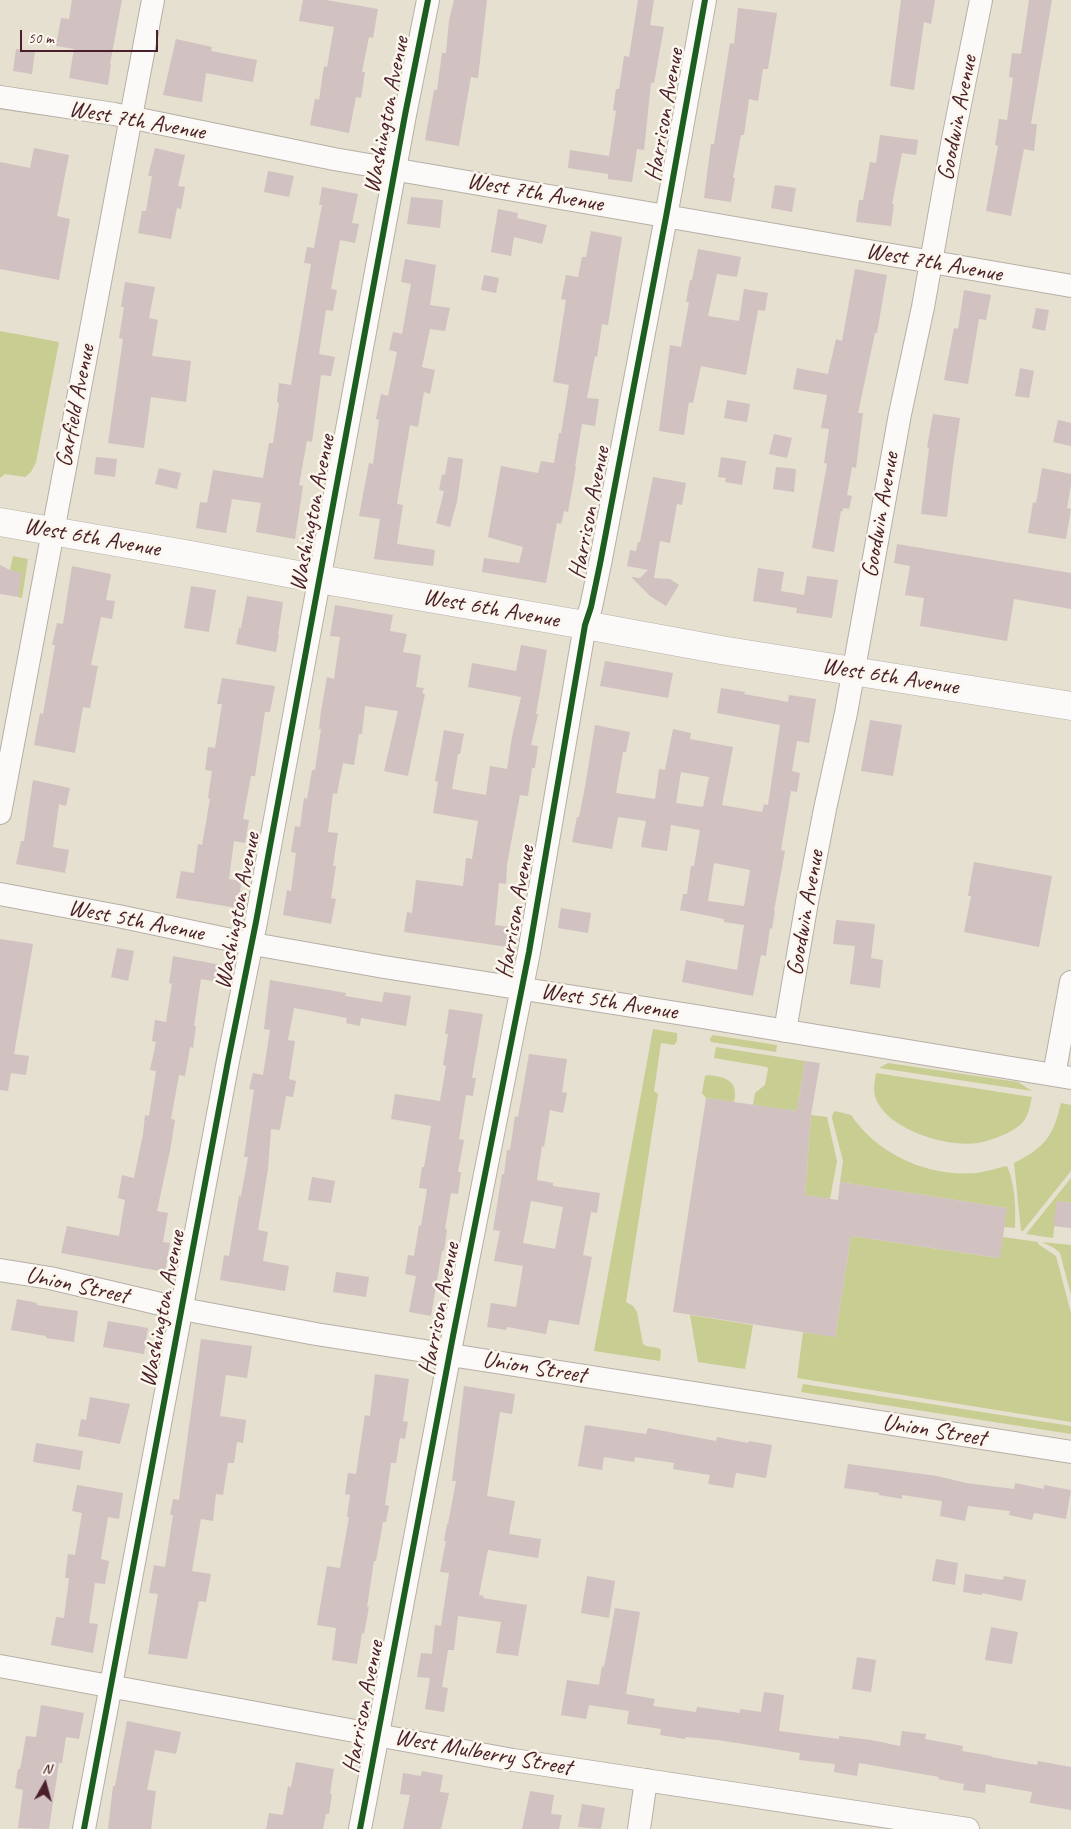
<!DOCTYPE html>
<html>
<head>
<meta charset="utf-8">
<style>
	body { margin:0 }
	#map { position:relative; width:1071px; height:1829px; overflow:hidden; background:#e6e0d0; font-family:Caveat,sans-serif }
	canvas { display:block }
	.north { position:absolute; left:20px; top:1759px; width:50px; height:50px; -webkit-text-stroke:4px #fbf7ec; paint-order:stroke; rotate:7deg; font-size:14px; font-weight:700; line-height:20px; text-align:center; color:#4a1f2b }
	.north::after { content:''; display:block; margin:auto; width:18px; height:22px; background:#4a1f2b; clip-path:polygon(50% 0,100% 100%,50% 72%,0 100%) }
	.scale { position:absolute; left:20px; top:30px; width:138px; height:22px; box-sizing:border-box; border:2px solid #4a1f2b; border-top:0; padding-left:6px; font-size:15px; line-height:18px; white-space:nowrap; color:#4a1f2b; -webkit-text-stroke:4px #fbf7ec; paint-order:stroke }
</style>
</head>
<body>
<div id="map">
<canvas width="1071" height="1829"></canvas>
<div class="north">N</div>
<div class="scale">50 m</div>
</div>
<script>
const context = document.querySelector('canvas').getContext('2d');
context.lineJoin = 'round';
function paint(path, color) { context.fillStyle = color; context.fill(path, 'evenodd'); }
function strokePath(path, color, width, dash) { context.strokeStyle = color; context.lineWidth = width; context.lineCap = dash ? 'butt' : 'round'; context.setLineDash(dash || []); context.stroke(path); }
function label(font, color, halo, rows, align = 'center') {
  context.font = font + ' Caveat,sans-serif'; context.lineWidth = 5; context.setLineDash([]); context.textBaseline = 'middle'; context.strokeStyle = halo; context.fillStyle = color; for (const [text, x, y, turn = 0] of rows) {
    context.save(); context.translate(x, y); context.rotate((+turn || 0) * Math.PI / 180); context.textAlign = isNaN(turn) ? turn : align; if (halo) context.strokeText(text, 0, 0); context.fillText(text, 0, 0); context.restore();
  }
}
paint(new Path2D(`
	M0,331L59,342L36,462L31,472L25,477L5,474L0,478Z
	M13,556L28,559L22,598L18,597L12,571L10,570Z
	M653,1029L677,1033V1041L674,1045L661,1043L654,1091L658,1094L626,1302L633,1306L637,1312L643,1344C648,1349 656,1345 661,1350L660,1361L594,1351Z
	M713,1035L777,1045L776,1052L711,1042L710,1038Z
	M716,1047L805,1061L797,1111L753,1105L755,1093L765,1085L768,1069L767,1067L714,1058Z
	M888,1063L1018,1082L1032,1091L879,1068Z
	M876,1073L1032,1097C1030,1105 1029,1115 1023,1122C1013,1133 992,1140 978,1143C948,1148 884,1129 875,1096C873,1089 875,1079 876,1073Z
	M708,1075C725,1077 739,1080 734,1102L706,1098L702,1093L705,1076Z
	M1061,1103L1071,1105V1171L1023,1231H1021L1014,1163C1045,1147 1053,1137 1061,1103Z
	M835,1111L851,1115C878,1155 928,1177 976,1173C986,1172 997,1168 1007,1166C1015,1183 1016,1209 1015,1228L1004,1227L1007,1208L840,1182L843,1161L832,1118L833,1113Z
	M811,1115L827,1117L837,1161L830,1199L805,1195Z
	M1071,1178V1203L1057,1201L1053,1238L1026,1234Z
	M851,1236L999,1258L1003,1237L1038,1242V1244L1056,1256L1071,1313V1422L797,1378L803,1332L835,1337Z
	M1042,1242L1071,1245V1295L1060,1253L1054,1248Z
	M690,1315L753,1325L745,1369L698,1362Z
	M803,1384L1071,1426V1434L801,1392Z`), '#c8cd92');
paint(new Path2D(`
	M72,0H122L110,64H111L108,85L69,78L74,49L56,46L61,18L69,19Z
	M303,0H326L378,9L373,38L369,37L362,72H365L361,98L356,97L349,133L310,125L315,99L319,100L324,66L327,67L334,27L299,21Z
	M454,0H487L478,78L471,77L459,146L425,140L434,90H437L442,53H446L449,20Z
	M638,0H654L650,25L664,27L654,83H651L644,150L637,149L632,182L608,179V174L568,168L570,150L609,156L616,111L613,110L616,89H619L624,56L629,57Z
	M901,0H935L931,24L924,22L914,90L890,86Z
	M1029,0H1052L1031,124H1037L1034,151L1024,149L1011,216L986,211L998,146L995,145L999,119L1007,120L1013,78L1009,77L1012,53L1021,54Z
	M738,8L777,13L768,69H763L758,101L749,99L744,135H741L733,178H735L731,202L704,198L711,144H714L730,43L734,44Z
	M176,39L212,47L211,51L257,60L253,82L206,73L202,102L163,95Z
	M16,49L35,51L32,74L13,71Z
	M880,135L918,140L916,155L902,153L892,204H894L891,226L856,222L859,200H863L870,162L876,163Z
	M34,148L69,155L57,216L70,219L59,280L0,269V162L30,168Z
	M155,148L185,155L178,186L185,187L181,209L177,208L171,239L138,233L142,211H146L152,176H148Z
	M268,171L294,176L289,197L264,192Z
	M775,185L796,188L792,212L771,208Z
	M322,187L358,194L352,223L359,224L355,243L340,240L331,289L337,290L333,311L326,310L319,354L335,357L331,376L321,375L312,442L307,441L299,485L303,486L295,539L256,532L261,503L232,499L226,533L196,528L200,502L207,503L213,470L263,478L269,443H273L279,403L277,402L279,383L291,385L311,264L304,263L307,247L314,248L322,205H319Z
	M411,197L443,200L440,228L407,224Z
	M498,209L518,213L517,218L547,225L542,244L514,237L511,256L491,252Z
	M591,231L622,237L608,325L602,324L597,357L595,356L587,398L599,399L595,426L582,424L575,467H576L568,512L564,511L561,524L557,523L546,583L482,572L484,558L519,563L523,547L488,537L501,466L538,473L541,461L554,463L559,433H561L569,385L553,382L566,300L561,299L566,275L578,277L582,257H586Z
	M698,249L741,257L737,277L717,274L708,316L739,321L744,289L768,293L765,311L758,310L746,375L701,366L693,403L689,402L684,435L659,431L670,345L681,347L689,302H686L690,280H692Z
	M405,259L436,265L430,305L450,308L445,331L430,329L422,367L435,370L430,394L424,392L418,427L410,425L397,504L403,505L397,544L435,550L433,566L374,559L380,519L359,516L369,463L373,464L379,420L376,419L381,394L388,396L397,352L389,350L393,332L402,334L411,284L401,282Z
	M855,269L887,275L877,333H875L858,413H863L856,468L852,467L847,495L852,496L849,509L843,508V511H841L834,552L812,548L827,464L824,463L829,429L821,428L827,395L793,389L797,368L828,374L836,339L842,341Z
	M484,275L499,278L496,293L481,290Z
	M125,282L155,287L149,318L158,320L152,356L191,361L186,402L151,397L144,448L108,443L123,339L119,338L124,307H121Z
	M964,290L991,295L986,320L979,319L968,384L944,380L954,328L958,329Z
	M1036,308L1049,310L1045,331L1032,328Z
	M1020,368L1034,371L1029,398L1015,396Z
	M727,400L750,404L747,422L724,418Z
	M933,414L960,418L953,465L947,517L921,514L929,448L927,447Z
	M1058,420L1071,423V446L1053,442Z
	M774,434L792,438L787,458L769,454Z
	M96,457L117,459L115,477L94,474Z
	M448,457L463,459L457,502L450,527L436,523L444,491L439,490L442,474L445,475Z
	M721,457L746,461L742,485L725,482L726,478L718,477Z
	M776,467L796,469L794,492L773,489Z
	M159,468L181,473L177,489L155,484Z
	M1042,468L1071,474V484L1067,508L1071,509L1066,539L1028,533L1033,502L1036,503Z
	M653,477L686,483L682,505L677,504L670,543L660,541L654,578L670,579L679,585L666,606L650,596L631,577L640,578L648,570L627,566L630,550L636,551L638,542H640Z
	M897,544L1071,573V609L1014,599L1007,641L920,626L924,598L905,595L910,566L894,563Z
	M0,565L12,571L22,573L18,597L0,594Z
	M72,566L111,574L106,600L115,601L112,619L101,617L91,665L98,666L90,708L83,707L75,753L34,745L40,713L43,714L55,645H52L57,623L63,624Z
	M758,568L784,572L781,591L804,595L807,576L838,580L832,618L796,613L797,608L753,601Z
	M191,586L216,590L209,632L184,628Z
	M247,596L283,602L278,635H279L276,652L236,644L239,628H241Z
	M335,605L393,615L390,631L407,634L403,652L421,655L416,687L424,688L422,693L425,694L408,776L384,771L398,711L365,706L362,734H359L354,765L343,763L337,794L333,793L328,832L338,833L333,866H336L331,898L336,899L331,924L283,915L287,890L291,891L296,853L291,852L295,826L300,827L304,798L307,799L312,770H315L321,729H319L321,711L327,677L334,679L340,637L330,636Z
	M521,645L547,650L536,714H538L531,745L538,746L535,768H532L528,796L520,795L507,864L506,884L499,883L495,925L510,927L508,947L404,932L407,912L412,913L416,880L463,886L466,858L472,859L478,821L433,813L438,782L435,781L444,730L464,734L460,754H458L452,789L486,795L490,766L507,769L512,737L521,697L468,687L472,663L516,671Z
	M605,661L673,673L668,698L600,686Z
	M222,678L275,686L270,712H265L255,776H251L243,819L249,820L245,843L234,841L229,879L242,881L237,908L176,898L181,871L194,873L198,844L202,845L210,799L208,798L212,771L205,770L208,747L215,748L222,704H217Z
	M721,688L745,692L744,694L788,702L789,695L816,699L809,743L797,741L792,771L800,773L797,792L791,791L781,850L785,851L774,911H775L772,929L770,928L766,956L761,955L753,996L682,982L686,960L737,970L744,925L724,922V919L680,910L683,894H687L691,866H694L700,830L671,825L667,851L641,847L646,821L618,817L612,849L572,842L577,817H579L585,787L595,725L630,732L626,752H623L616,793L655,799L659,769L665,770L673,729L691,733L690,739L733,747L722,805L762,812L764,804L768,805L780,725L717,713ZM681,772L709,777L703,807L676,803ZM714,863L750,870L744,906L708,901Z
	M870,720L902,725L893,776L861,771Z
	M33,780L70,788L66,806L59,804L53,847L69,850L65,873L16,864L21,841H24Z
	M974,862L1052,876L1039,947L964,932L971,896H968Z
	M561,908L591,913L588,933L558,928Z
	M836,920L875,924L871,958L883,960L880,988L850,984L855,946L833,944Z
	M0,939L33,944L14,1054L29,1056L26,1075L11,1073L8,1091L0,1090Z
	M117,948L134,951L128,981L111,977Z
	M173,956L221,965L217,982L201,979L194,1026H196L193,1048L190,1047L185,1076L179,1075L171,1119L175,1120L170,1151L157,1211L168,1213L163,1242L170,1243L165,1272L61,1253L67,1226L119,1236L125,1200L118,1198L122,1175L134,1178L143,1134L145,1115L149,1116L156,1071L150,1070L156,1042L152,1041L155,1020L166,1022L172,984L169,983Z
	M270,980L346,993L345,996L382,1002L384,992L411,996L406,1026L361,1018L360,1026L346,1023L347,1018L294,1008L288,1040L295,1041L289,1079L296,1081L293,1097L286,1096L280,1130L271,1129L268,1169L258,1230L268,1232L263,1261L289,1266L285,1291L220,1280L224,1255L229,1256L239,1196H241L248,1157H244L254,1090L249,1089L253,1073L263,1075L270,1030L264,1029Z
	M449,1009L483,1014L472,1078H476L473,1096L466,1095L459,1139L464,1140L458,1172H461L458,1194L451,1193L445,1229L447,1230L444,1251H442L431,1316L409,1312L416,1276L405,1274L408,1255L414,1256L419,1225L421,1226L427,1189L419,1188L422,1167H424L431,1126L391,1119L395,1094L440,1101L446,1066L443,1065L448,1034H445Z
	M529,1054L567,1059L562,1092L567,1093L563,1113L550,1110L544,1147L542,1146L537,1180L553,1183V1186L600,1193L597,1213L591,1212L583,1255L592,1257L579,1325L549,1320L546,1334L507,1327L506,1330L487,1327L491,1303L516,1307L523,1266L494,1261L500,1231L493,1230L502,1174H504L507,1150H510L515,1116L518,1117ZM531,1201L563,1207L555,1249L523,1243Z
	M805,1061L820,1063L811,1115L805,1195L838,1200L840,1182L1007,1208L1000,1258L851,1236L835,1337L673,1312L706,1098L797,1111Z
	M312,1177L335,1181L331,1203L308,1200Z
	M1057,1201L1071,1203V1228L1053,1226Z
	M336,1272L369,1277L366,1297L333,1292Z
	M17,1299L37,1303V1305L78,1311L74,1342L46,1338V1336L11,1330Z
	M108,1321L148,1328L144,1354L103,1347Z
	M201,1339L252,1346L247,1378L226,1375L220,1416L246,1420L243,1443L237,1442L234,1463H228L223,1495L216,1494L213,1521L201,1519L192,1571L211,1574L206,1602L199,1601L187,1659L148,1654L158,1594L149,1593L154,1565L165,1567L173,1515H170L173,1499L179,1500Z
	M375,1374L409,1379L403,1421L408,1422L405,1439L400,1438L396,1463H391L385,1505L389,1506L386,1522H383L376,1561H374L367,1607H369L364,1634L362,1633L357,1664L332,1660L336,1628L317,1625L327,1566L340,1568L349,1517H347L350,1495L345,1494L348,1473L356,1474L365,1415L370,1416Z
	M464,1386L515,1394L512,1414L500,1412L487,1496L515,1501L509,1534L541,1539L538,1558L488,1550L479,1595L484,1596L483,1598L527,1605L518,1656L496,1653L501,1622L458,1616L454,1650H448L442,1687L448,1688L444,1712L425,1709L430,1678L417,1677L421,1653L432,1654L435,1625L441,1626L449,1573L440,1572L446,1541H444L447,1524H448L456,1481H452Z
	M90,1397L130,1404L120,1444L78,1436L81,1419L86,1420Z
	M585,1425L646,1434L648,1428L716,1441L717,1437L748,1443L749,1441L772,1445L766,1478L736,1473L733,1488L708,1484L710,1475L673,1469L674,1463L635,1457L634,1462L604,1457L602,1470L578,1466Z
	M36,1443L83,1451L80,1470L33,1462Z
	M848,1464L937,1476L966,1483L1014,1489L1015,1483L1044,1489V1485L1071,1490L1066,1519L1034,1513L1032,1520L1009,1515L1010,1511L968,1506L965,1521L940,1516L942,1501L902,1495V1499L879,1495V1493L844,1488Z
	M77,1485L123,1493L119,1519L108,1517L101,1559L109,1561L105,1584L95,1583L89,1623L98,1624L93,1653L51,1645L56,1617L64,1618L69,1578H65L68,1554L75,1555L82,1513L72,1511Z
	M936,1559L958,1563L955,1585L932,1581Z
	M965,1574L1003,1580L1004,1576L1026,1580L1022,1601L982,1593V1595L963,1592Z
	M587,1576L615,1581L609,1618L581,1613Z
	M615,1608L640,1612L626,1694L655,1699L653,1706L696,1712L697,1707L740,1713V1709L761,1712L764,1692L784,1695L779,1731L839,1739V1736L871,1740L900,1746L902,1731L926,1734L925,1739L963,1746L962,1751L992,1756L991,1757L1037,1765L1038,1761L1071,1767V1810L1030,1803L1032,1792L986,1784L985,1793L963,1790L964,1784L938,1779L939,1777L859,1763L857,1776L834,1772L835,1764L799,1760L800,1753L718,1740L686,1737L685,1739L660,1735L661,1729L627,1724L629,1711L589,1705L586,1719L561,1715L567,1680L599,1685L602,1666L604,1667Z
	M991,1627L1018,1632L1012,1664L985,1660Z
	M857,1657L876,1660L871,1692L852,1689Z
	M41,1705L84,1713L79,1739L66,1737L62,1763H59L49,1829L18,1828L23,1790L15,1788L18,1769H20L26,1736L36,1737Z
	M127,1721L181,1732L176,1754L155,1750L147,1790L156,1791L151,1829H108L113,1786H115Z
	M296,1762L334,1769L330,1794H332L329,1814H326L323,1829H266L269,1813L283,1815L288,1786L291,1787Z
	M422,1771L443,1775L440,1792L449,1793L441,1829H403L410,1795L400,1794L403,1773L421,1776Z
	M530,1791L554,1795L551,1814L562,1815L559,1829H522Z
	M582,1804L605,1808L601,1829L578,1827Z`), '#d1c1c1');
const minor = new Path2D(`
	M0,97L114,114L334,159L1071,286
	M0,813L153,0
	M0,894L118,916L236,941L384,967L696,1016L1071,1078
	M785,1031L807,902L825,809L846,713L900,414L923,307L952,144L981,0
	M1054,1075L1071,982
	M0,1270L50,1278L182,1309L316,1334L1071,1452
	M0,1666L513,1760L968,1829
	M84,1829L228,1061L256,922L405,115L428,0
	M360,1829L453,1336L529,952L585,625L591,607L600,564L666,217L705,0
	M639,1829L646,1780`);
const tertiary = new Path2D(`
	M0,522L185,554L336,582L585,625L721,650L1071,706`);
strokePath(minor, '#b7afa6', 24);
strokePath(tertiary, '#b7afa6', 29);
strokePath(minor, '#fbfaf8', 22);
strokePath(tertiary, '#fbfaf8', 28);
strokePath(new Path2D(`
	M84,1829L228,1061L256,922L405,115L428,0
	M360,1829L453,1336L529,952L585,625L591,607L600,564L666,217L705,0`), '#1b5e20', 6);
label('24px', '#4a1f2b', '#fbf7ec', [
	["Washington Avenue",387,115,-79],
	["Harrison Avenue",665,115,-80],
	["Goodwin Avenue",958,118,-79],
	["West 7th Avenue",137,121,10],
	["West 7th Avenue",535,193,10],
	["West 7th Avenue",934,263,10],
	["Garfield Avenue",76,406,-79],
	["Washington Avenue",313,513,-79],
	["Harrison Avenue",590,513,-79],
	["Goodwin Avenue",881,515,-80],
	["West 6th Avenue",92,538,10],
	["West 6th Avenue",491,609,10],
	["West 6th Avenue",890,677,9],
	["Washington Avenue",238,911,-79],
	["Harrison Avenue",516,912,-80],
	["Goodwin Avenue",806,913,-80],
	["West 5th Avenue",136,921,11],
	["West 5th Avenue",609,1002,9],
	["Union Street",77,1286,12],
	["Washington Avenue",163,1309,-79],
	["Harrison Avenue",440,1309,-79],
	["Union Street",534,1368,9],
	["Union Street",934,1431,9],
	["Harrison Avenue",364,1707,-79],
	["West Mulberry Street",483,1753,10]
]);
</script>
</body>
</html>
